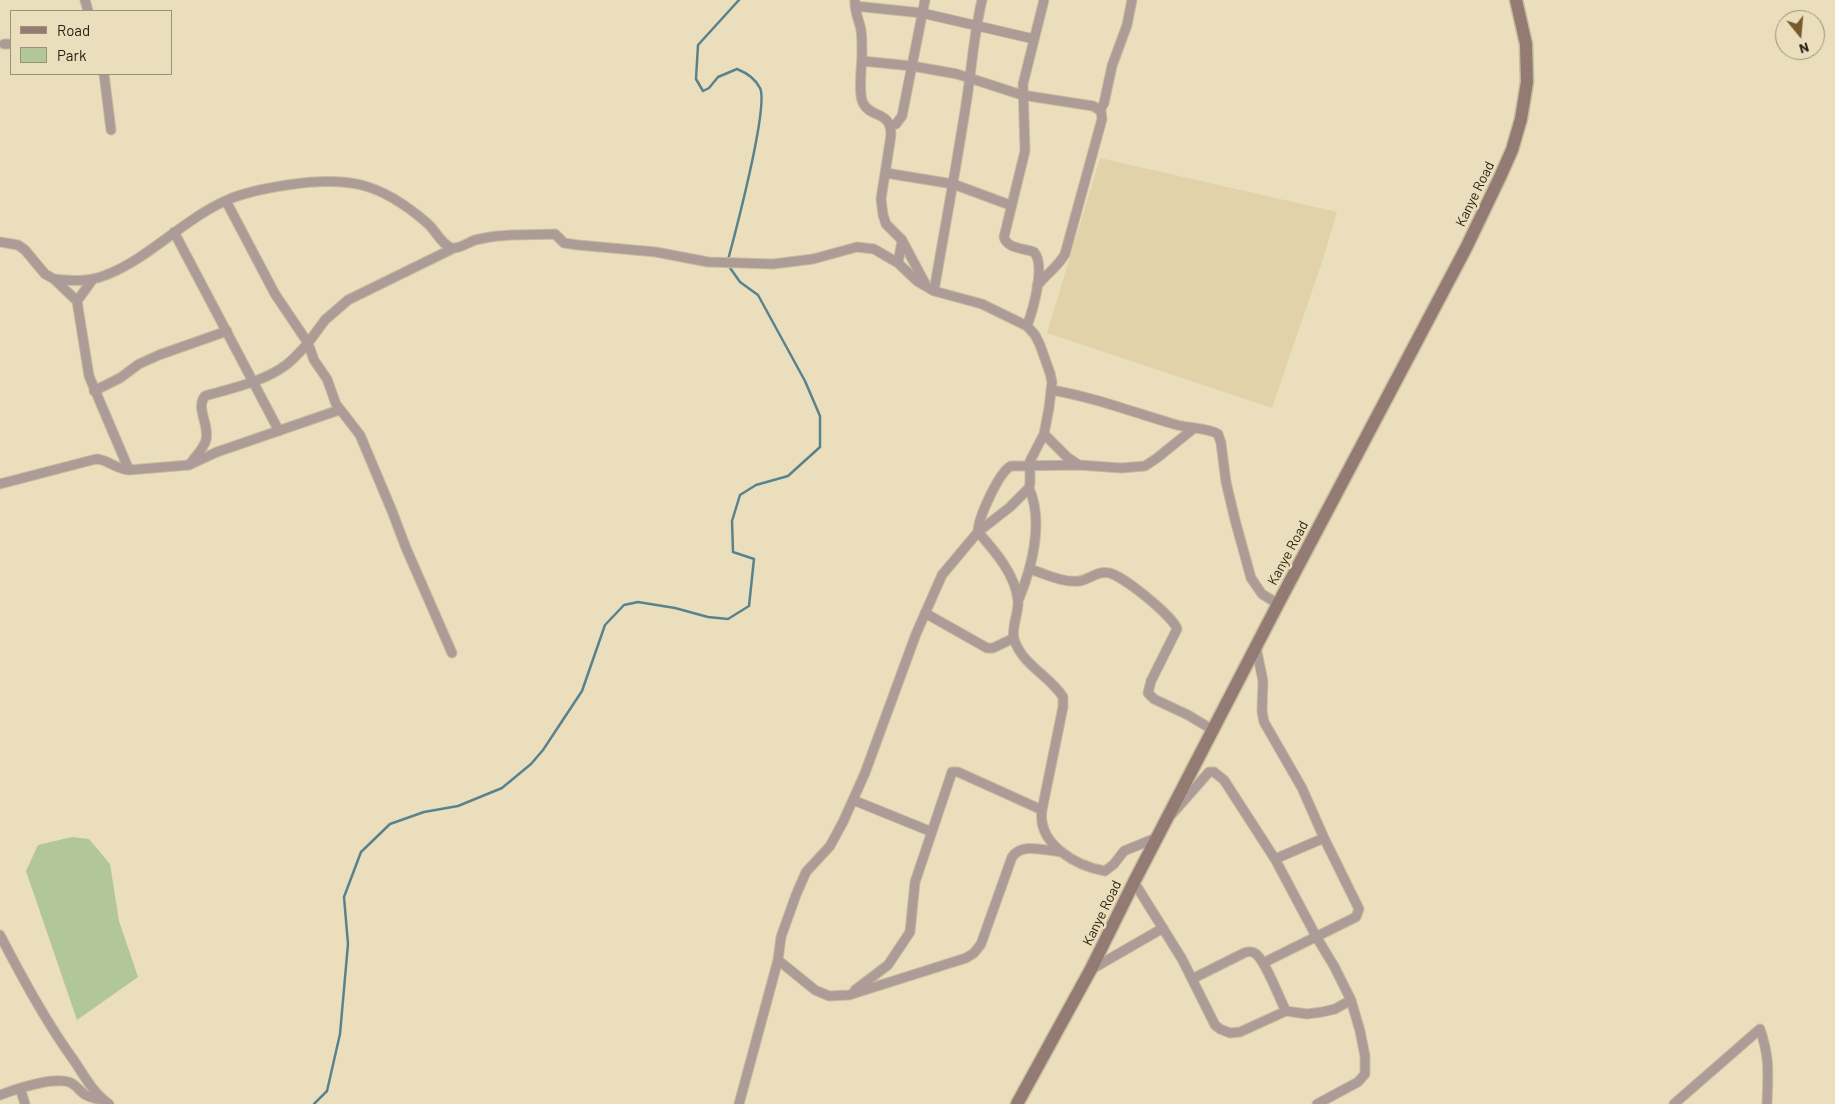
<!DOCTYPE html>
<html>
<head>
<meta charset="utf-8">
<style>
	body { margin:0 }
	#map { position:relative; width:1835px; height:1104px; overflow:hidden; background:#ebdebc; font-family:Barlow,sans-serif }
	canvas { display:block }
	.legend { position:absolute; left:10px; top:10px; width:162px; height:65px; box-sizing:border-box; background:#ebdebc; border:1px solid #9b9278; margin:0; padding:6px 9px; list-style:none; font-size:15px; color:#241f12 }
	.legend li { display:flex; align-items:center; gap:10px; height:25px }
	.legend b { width:25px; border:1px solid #9b9278 }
	.north { position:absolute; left:1775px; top:10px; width:50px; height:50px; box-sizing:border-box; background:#ebdebc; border:1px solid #9b9278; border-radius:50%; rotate:163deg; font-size:14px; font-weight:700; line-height:20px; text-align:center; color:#241f12 }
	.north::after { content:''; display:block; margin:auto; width:18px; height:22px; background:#755b2d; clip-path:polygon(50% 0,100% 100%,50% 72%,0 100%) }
</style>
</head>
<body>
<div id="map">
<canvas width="1835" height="1104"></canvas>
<ul class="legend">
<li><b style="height:6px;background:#937b74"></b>Road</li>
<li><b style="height:14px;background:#b1c797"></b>Park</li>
</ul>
<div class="north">N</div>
</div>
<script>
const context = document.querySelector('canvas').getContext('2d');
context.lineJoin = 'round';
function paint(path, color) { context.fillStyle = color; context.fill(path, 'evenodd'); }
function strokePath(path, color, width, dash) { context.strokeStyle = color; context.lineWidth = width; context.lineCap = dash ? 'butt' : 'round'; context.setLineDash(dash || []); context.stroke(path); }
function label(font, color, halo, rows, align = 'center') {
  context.font = font + ' Barlow,sans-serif'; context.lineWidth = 5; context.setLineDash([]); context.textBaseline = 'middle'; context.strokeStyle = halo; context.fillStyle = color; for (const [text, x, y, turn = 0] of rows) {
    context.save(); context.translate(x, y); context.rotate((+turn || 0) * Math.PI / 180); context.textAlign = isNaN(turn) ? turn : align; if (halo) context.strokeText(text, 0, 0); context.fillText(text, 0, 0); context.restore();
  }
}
paint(new Path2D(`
	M1100,158L1337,212L1323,259L1272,408L1047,333Z`), '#e2d2aa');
paint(new Path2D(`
	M72,837L89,839L110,864L119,921L138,977L77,1020L26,871L38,845Z`), '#b1c797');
strokePath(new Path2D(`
	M728,260C735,234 769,106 760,88C755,78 747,73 737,69L718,77L709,88L703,91L696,79L698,45L739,0
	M314,1104L327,1091L340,1034L348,944L344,897L361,852L390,824L424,812L458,806L502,788L531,764L543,750L582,691L605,625L624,605L638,602L675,608L708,617L728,619L749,606L754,559L733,552L732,521L740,495L756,485L788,476L820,447V416L805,381L758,295L740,282L728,265`), '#58838e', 2.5);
const street = new Path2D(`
	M85,0L88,11
	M855,0C854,12 859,19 861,30C862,37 862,45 862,53C862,65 858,93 863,103C871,119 891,110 891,135L881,199L883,215L886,224L902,240L927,287
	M855,6L922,13L1034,39
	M4,44H11
	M862,61L912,66L957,74L1022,95L1093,106L1101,111L1102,119L1065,254C1058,267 1046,274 1037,286
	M104,74L111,130
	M1100,110L1104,103L1112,66L1127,25L1132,0
	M891,126L896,124L902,116L925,0
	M886,173L953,184L1010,205
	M174,232L279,431
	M0,242L18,245L25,250L45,274L54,279L77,301L89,376L129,470L189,465L217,452L339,410
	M898,263L902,241
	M54,279C70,281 90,282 106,275C148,259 183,220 225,201C244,192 267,188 287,185C348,176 380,182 427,223C435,229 443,248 454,248C461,248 469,242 475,240C480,239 485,238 490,237C511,234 534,235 555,234L564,243L578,245L656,252L708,262L773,264L813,259L857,247L874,249L898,263L917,281L934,291L982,304L1027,326L1035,335L1040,345L1050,373L1052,382L1049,408L1044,434L1030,461V483L1029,488L1010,507L978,532L942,575L916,634L865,773L843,822L830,846L806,872L796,895L781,937L778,960L739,1104
	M934,291C945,227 957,163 967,98C972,65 974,33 982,0
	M77,301L93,279
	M1027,326C1033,310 1046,265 1034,252C1024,248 1007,249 1004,237L1025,151L1023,84L1044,0
	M1051,390C1094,397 1135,413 1177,425C1188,428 1209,428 1218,434L1221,443L1226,482L1235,520L1251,578L1262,594L1278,604
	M94,391L120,378L139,364L159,355L227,331
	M1044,434L1067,457L1079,465
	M190,464C195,457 204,448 206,440C210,425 195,408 205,396C232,388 263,382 286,365C294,359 301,351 308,343L275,294L226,201
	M0,484L96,459C107,459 115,469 129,470
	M1030,569C1045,574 1063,583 1079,581C1089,580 1098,570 1109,573C1122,575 1173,616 1177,629L1151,681L1148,693L1154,699L1188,715L1213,730
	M1018,601C1032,568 1044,522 1029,488
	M925,613L987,648H993L1014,638
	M1256,647L1263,681L1262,711L1264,722L1302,788L1324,838L1359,909L1356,917L1263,963
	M452,653L406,548L392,511L360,435L336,404L327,379L314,360L308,343L325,320L348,300L454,248
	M853,800L932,832
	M1172,814L1209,772H1214L1224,780L1275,859L1317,938L1334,966L1351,1000L1360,1031L1365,1056V1074L1358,1082L1317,1104
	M1158,837L1124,851L1114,864L1105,871C1076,866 1037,844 1042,810L1063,707V697C1049,675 1022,665 1014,639C1011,627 1019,613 1018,601C1016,575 994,550 978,532C978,518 999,472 1011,466L1079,465L1121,468L1145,466L1157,458L1193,429
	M1275,859L1324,838
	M1134,882L1182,959L1215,1025L1220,1029L1230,1033L1240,1032L1286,1011L1307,1014L1322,1012L1335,1009L1351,1000
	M0,935C23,979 46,1022 75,1062C85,1077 94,1094 109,1104
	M778,960L815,990L829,996L849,995L966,958L974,953L981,944L1012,857C1022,842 1046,851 1061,852
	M1092,969L1163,928
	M1192,979L1244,953C1249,951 1252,951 1256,954C1266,962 1279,998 1286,1011
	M855,990L888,965L910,932L915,882L952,772H958L1042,810
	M20,1088L25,1104
	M0,1095C16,1089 52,1077 69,1082C75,1084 79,1090 84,1094C90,1098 96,1099 103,1100
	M1674,1104L1760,1029C1770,1058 1768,1074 1767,1104`);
const secondary = new Path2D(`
	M1017,1104L1091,969L1134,882L1278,604L1466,248L1500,177L1512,150L1521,119L1527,82L1526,44L1516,0`);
strokePath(street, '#c7bc9d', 11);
strokePath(secondary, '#c7bc9d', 15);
strokePath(street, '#ac9b97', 9);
strokePath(secondary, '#937b74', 12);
label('14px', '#241f12', '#ebdebc', [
	["Kanye Road",1475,194,-64],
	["Kanye Road",1288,553,-62],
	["Kanye Road",1102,913,-64]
]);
</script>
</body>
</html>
